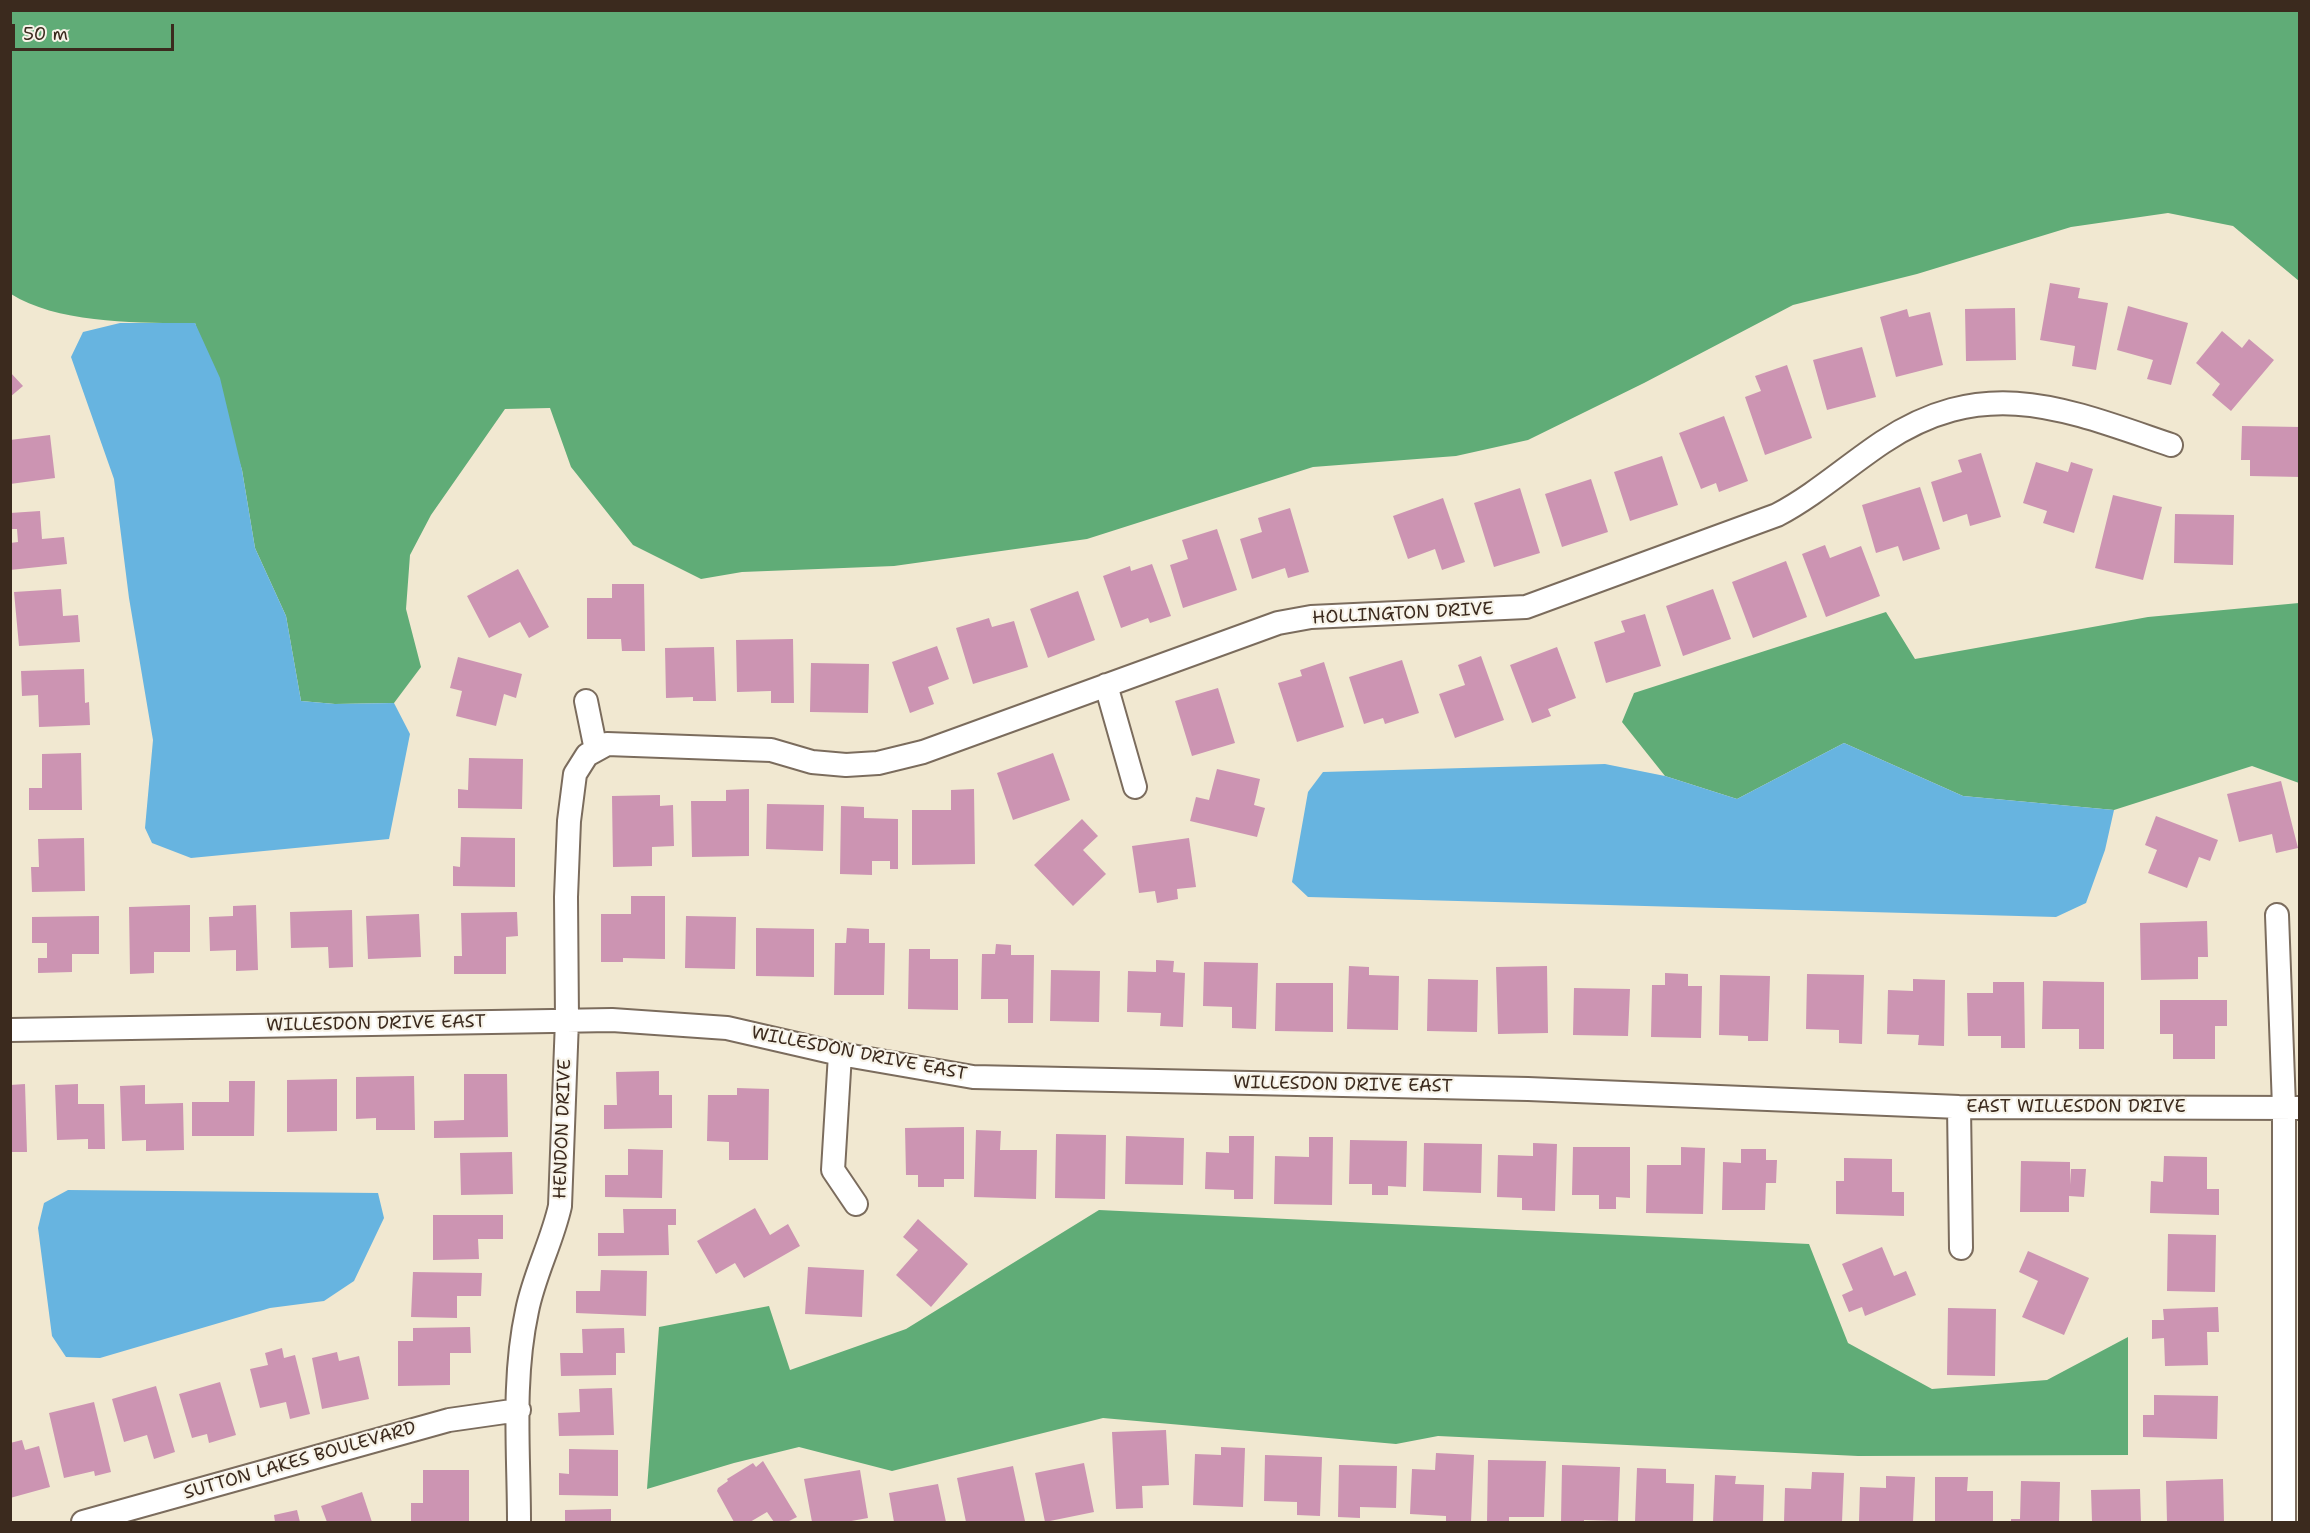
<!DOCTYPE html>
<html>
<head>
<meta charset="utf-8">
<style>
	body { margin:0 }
	#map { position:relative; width:2310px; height:1533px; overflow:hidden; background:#f1e8d1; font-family:"Shantell Sans",sans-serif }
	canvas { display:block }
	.frame { position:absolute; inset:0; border:12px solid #3b2a1e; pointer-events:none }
	.scale { position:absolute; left:12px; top:24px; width:162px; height:27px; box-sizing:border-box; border:3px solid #3b2a1e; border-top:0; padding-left:8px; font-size:18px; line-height:21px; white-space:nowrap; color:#3b2a1e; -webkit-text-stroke:4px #f7f3e8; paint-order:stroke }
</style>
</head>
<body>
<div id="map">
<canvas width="2310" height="1533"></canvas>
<div class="frame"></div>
<div class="scale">50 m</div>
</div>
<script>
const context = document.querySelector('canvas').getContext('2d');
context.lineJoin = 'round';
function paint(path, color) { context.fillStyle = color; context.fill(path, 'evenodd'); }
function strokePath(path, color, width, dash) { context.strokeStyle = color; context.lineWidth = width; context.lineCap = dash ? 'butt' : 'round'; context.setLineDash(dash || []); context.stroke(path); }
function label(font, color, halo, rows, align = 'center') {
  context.font = font + ' "Shantell Sans",sans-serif'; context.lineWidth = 4.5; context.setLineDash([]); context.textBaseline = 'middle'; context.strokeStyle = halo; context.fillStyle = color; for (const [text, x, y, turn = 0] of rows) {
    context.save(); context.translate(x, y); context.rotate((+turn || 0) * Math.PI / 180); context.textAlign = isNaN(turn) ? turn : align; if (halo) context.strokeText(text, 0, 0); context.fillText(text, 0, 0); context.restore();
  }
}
paint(new Path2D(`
	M10,11H2299V281L2233,226L2168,213L2071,227L1917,274L1793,305L1644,383L1528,440L1456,456L1313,467L1087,539L894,566L742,572L701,579L633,545L571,467L550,408L505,409L431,515L410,555L406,609L421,667L394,703L335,704L301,701L286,616L255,548L242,470L195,323C141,323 58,324 11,294Z
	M2299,603V783L2252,766L2114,810L1963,796L1844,743L1737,799L1665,776L1622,722L1634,693L1886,612L1915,659L2148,617Z
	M1099,1210L1809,1244L1848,1343L1932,1389L2047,1380L2128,1337V1455L1858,1456L1438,1436L1396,1444L1103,1418L892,1471L799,1447L734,1463L647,1489L659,1327L769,1306L790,1370L906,1329Z`), '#60ac77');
paint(new Path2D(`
	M120,323H195L220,378L242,470L255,548L286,616L301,701L335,704L394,703L410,734L389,839L191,858L152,843L145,828L153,740L129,598L114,479L71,357L83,332Z
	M1844,743L1963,796L2114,810L2105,850L2086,903L2056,917L1308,897L1292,882L1308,792L1323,772L1605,764L1665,776L1737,799Z
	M68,1190L378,1193L384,1218L354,1281L324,1301L270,1308L100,1358L66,1357L52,1336L38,1228L44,1203Z`), '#67b4e0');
paint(new Path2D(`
	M2050,283L2080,288L2078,298L2108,303L2096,370L2072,366L2075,346L2040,340Z
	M2128,306L2188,323L2171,385L2147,379L2153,360L2117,350Z
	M2015,308L2016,360L1966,361L1965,309Z
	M1907,309L1909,317L1930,312L1943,365L1896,377L1880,317Z
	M2222,331L2242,348L2249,339L2274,360L2231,411L2212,395L2220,384L2196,363Z
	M1862,347L1876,397L1827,410L1813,360Z
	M1787,365L1812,438L1765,455L1745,397L1761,391L1755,376Z
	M10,372L23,386L10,397Z
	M1724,416L1748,481L1719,492L1716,483L1701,489L1679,433Z
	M2242,426L2300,427V477L2250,476V460H2241Z
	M50,435L55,478L10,484V440Z
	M1981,453L2001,517L1970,526L1967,514L1943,522L1931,482L1962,472L1958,460Z
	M1662,456L1678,505L1630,521L1614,472Z
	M2036,462L2068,472L2071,462L2093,469L2074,533L2043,523L2047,511L2023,503Z
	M1591,479L1608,532L1562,547L1545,494Z
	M1920,487L1940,549L1903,561L1898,546L1876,553L1862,505Z
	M1520,488L1540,553L1494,567L1474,503Z
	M2113,495L2162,507L2143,580L2095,568Z
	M1443,498L1465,562L1442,570L1435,549L1408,559L1393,516Z
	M1290,508L1309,572L1288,578L1285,568L1252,579L1240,539L1262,532L1258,518Z
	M40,511L42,539L64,537L67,564L10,570V543L18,542L17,529H10V513Z
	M2175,514L2234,515L2233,565L2174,563Z
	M1217,529L1237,590L1183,608L1170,565L1188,559L1182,540Z
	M1825,545L1830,558L1861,546L1880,596L1826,617L1802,554Z
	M1786,561L1807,617L1753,638L1732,582Z
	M1152,564L1171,616L1150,623L1148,618L1121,628L1103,576L1130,566L1131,571Z
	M518,569L549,627L529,638L520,622L489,638L467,596Z
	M612,584H644L645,651H622L621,639H587V598H612Z
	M61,589L63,616L78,615L80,642L19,646L14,592Z
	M1713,589L1731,639L1683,656L1666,606Z
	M1078,591L1095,640L1048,658L1030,609Z
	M1645,614L1661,666L1606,683L1594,642L1625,632L1621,621Z
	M989,618L992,627L1014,621L1028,667L973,684L956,628Z
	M793,639L794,703H771V691L737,692L736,640Z
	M937,646L949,679L928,687L934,704L910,713L892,662Z
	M714,647L716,701H693V697L666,698L665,648Z
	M1557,647L1576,698L1548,709L1551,716L1532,723L1510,665Z
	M1481,656L1504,720L1455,738L1439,694L1465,685L1458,665Z
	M458,657L522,674L516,698L504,694L496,726L456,716L462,691L450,688Z
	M1402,660L1419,713L1385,724L1383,718L1364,724L1349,677Z
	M1324,662L1344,727L1297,742L1278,683L1302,676L1300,670Z
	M811,663L869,664L868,713L810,712Z
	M84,669L85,703L89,702L90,725L39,727L38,695L22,696L21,671Z
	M1218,688L1235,743L1192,756L1175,701Z
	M81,753L82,810H29V788H42V754Z
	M1053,753L1070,800L1013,820L997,773Z
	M469,758L523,759L522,809L458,808V789L468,790Z
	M1217,769L1260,779L1254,805L1265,808L1257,837L1190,821L1196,797L1209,800Z
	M2281,781L2298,848L2276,853L2272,834L2239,842L2227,794Z
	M749,789V856L692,857L691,801H726V790Z
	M974,789L975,864L912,865V810H951V790Z
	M660,795V806L673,805L674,846L652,847V866L613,867L612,796Z
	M767,804L824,805L823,851L766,849Z
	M841,806L864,807V818L898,819V869H890V861H872V875L840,874Z
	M2156,816L2218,840L2210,861L2199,857L2187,888L2148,873L2157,850L2145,845Z
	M1082,819L1098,836L1083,850L1106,874L1073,906L1034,865Z
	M461,837L515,838V887L453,886V866L460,867Z
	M84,838L85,891L32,892L31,867H39L38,839Z
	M1189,838L1196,887L1177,889L1178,899L1157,903L1155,891L1139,893L1132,846Z
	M631,896H665V959L623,958V962H601V914H631Z
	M190,905V952H154V973L130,974L129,907Z
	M256,905L258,970L236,971V950L210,951L209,917L233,916V906Z
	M352,910L353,967L329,968L328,947L291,948L290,912Z
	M517,912L518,936L506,937V974H454V956H462L461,913Z
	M419,914L421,957L368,959L366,916Z
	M99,916V954H72V972L38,973V958H47V943H32V917Z
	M686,916L736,917L735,969L685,968Z
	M2207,921L2208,957H2198V979L2141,980L2140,923Z
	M756,928L814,929V977L756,976Z
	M847,928L869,929V943H885L884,995H834L835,943H846Z
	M996,944L1011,945V955H1034L1033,1023H1008V999H981L982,954H995Z
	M909,949H930V959H958V1010L908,1009Z
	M1156,960L1174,961L1173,972L1185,973L1183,1027L1160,1026L1161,1013L1127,1012L1128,971L1156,972Z
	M1204,962L1258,963L1256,1029L1232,1028V1007L1203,1006Z
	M1349,966L1369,967V975L1399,976L1398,1030L1347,1029Z
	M1547,966L1548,1033L1498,1034L1496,967Z
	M1051,970L1100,971L1099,1022L1050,1021Z
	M1665,973L1688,974V986H1702L1701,1038L1651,1037L1652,985H1665Z
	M1807,974L1864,975L1862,1044L1839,1043V1030L1806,1029Z
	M1720,975L1770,976L1768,1041H1748V1036L1719,1035Z
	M1428,979L1478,980L1477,1032L1427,1031Z
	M1913,979L1945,980L1944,1046L1918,1045L1919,1035L1887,1034L1888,990L1913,991Z
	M2043,981L2104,982V1049H2079V1029H2042Z
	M1993,982H2024L2025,1048H2001V1036H1968L1967,993H1993Z
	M1276,983H1333V1032L1275,1031Z
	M1574,988L1630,989L1628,1036L1573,1035Z
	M2160,1000H2227V1026H2215V1059H2173V1034H2160Z
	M659,1071V1095H672V1128L604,1129V1105H617L616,1072Z
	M464,1074H507L508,1137L434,1138V1121L464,1120Z
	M414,1076L415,1130H376V1118L356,1119V1077Z
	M337,1079V1131L287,1132V1080Z
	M229,1081H255L254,1136H192V1102H229Z
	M25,1084L27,1152H10V1085Z
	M78,1084V1104H104L105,1149H88V1139L57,1140L55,1085Z
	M145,1085V1104L183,1103L184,1150L146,1151V1140L122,1141L120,1086Z
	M737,1088L769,1089L768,1160H729V1142L707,1141L708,1095H737Z
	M964,1127V1179H944V1187H918V1175H906L905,1128Z
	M976,1130L1001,1131L1000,1150H1037L1036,1199L974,1197Z
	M1056,1134L1106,1135L1105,1199L1055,1198Z
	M1126,1136L1184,1138L1183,1185L1125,1184Z
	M1229,1136H1254L1253,1199H1234V1190L1205,1189L1206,1152L1229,1153Z
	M1309,1137H1333L1332,1205L1274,1204L1275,1156L1309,1157Z
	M1350,1140L1407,1141L1406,1187L1388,1186V1195H1372V1184H1349Z
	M1424,1143L1482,1144L1481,1193L1423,1191Z
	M1533,1143L1557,1144L1555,1211L1522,1210V1198L1497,1197L1498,1155L1533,1156Z
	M1573,1147H1630V1198L1616,1197V1209H1599V1195H1572Z
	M1681,1147L1705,1148L1703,1214L1646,1213L1647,1165H1681Z
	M628,1149L663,1150L662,1198L605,1197V1175H628Z
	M1741,1149H1766V1160H1777L1776,1183H1766L1765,1210H1722L1723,1162L1741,1163Z
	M512,1152L513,1194L461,1195L460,1153Z
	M2164,1156L2207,1157V1189H2219V1215L2150,1213L2151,1181L2163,1182Z
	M1844,1158L1892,1159V1192H1904V1216L1836,1214V1181H1844Z
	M2021,1161L2070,1162V1185L2071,1169H2086L2084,1197L2069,1196V1212H2020Z
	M755,1208L770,1235L788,1224L800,1246L744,1278L735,1263L716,1274L697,1241Z
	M623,1209H676V1225H668L669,1255L598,1256V1233H624Z
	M433,1215H503V1239H478L479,1259L433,1260Z
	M918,1219L968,1264L931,1307L896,1275L918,1250L903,1237Z
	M2168,1234L2216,1235L2215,1292L2167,1291Z
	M1882,1247L1894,1276L1906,1271L1916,1295L1865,1316L1862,1307L1849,1312L1842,1295L1853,1290L1842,1264Z
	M2028,1251L2089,1278L2064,1335L2022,1317L2038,1281L2019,1272Z
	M808,1267L864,1270L862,1317L805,1314Z
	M601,1270L647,1271L646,1316L576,1313V1291H600Z
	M413,1272L482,1273L481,1296H457V1318L411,1317Z
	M2218,1307L2219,1332H2207L2208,1365L2165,1366L2164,1338L2152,1339V1320H2164L2163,1309Z
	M1948,1308L1996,1309L1995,1376L1947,1375Z
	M470,1327L471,1353H450V1385L398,1386V1341H413V1328Z
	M624,1328L625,1353H616V1375L561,1376L560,1353H583L582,1329Z
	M282,1348L284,1358L295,1355L310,1414L290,1419L286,1402L260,1408L250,1369L268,1365L265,1353Z
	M337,1352L339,1361L359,1356L369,1399L322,1409L312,1358Z
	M220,1382L236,1435L209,1443L207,1434L192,1438L179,1394Z
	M156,1386L175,1452L154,1459L147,1435L124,1442L112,1399Z
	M612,1388L614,1435L559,1436L558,1413L580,1412L579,1389Z
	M2154,1395L2218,1396L2217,1439L2143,1437V1415H2154Z
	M94,1402L111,1472L95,1476L94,1471L64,1478L49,1413Z
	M1166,1430L1169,1485L1142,1486L1143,1508L1116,1509L1112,1432Z
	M22,1440L25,1450L39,1446L50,1487L10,1498V1443Z
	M1221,1447L1245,1448L1243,1507L1193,1505L1195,1454L1221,1455Z
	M569,1449L618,1450V1496L559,1495V1473L569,1474Z
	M1436,1453L1474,1455L1471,1522H1446V1516L1410,1514L1412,1469L1435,1470Z
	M1265,1455L1322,1457L1320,1516L1297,1515V1502L1264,1501Z
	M1488,1460L1546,1461L1544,1517H1509V1522H1487Z
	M763,1461L797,1517L787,1522H774L767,1512L750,1522H734L717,1491L718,1488L728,1481L727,1479L753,1463L756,1467Z
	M1084,1463L1094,1512L1045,1522L1035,1473Z
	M1339,1465L1397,1466L1396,1508L1360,1507V1518L1338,1517Z
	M1562,1465L1620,1467L1618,1521L1584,1520V1522H1561Z
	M1013,1466L1025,1521L966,1522L957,1478Z
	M1637,1468L1666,1469V1483L1694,1484L1693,1522H1635Z
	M423,1470H469V1522H411V1503H423Z
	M860,1470L868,1518L846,1522H812L804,1479Z
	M1812,1472L1844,1473L1842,1522H1784L1785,1488L1811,1489Z
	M1715,1475L1736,1476L1735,1484L1764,1485L1763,1522H1713Z
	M1886,1476L1915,1477L1913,1522H1859L1860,1487L1886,1488Z
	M1935,1477H1968L1967,1491H1993V1522H1935Z
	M2223,1479L2224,1522H2167L2166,1481Z
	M2021,1481L2060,1482L2059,1522H2011V1519H2020Z
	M938,1484L946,1522H894L889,1493Z
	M2140,1489L2141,1522H2092L2091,1490Z
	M362,1492L372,1522H327L321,1506Z
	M611,1509V1522H565V1510Z
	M297,1510L300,1522H275L274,1515Z`), '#cc94b2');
const minor = new Path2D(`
	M1106,685L1135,787
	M586,701L596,750
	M2277,915L2284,1107V1522
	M10,1030L612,1020L727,1028L840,1054L973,1077L1528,1089L1959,1107L2300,1108
	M840,1054L833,1170L856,1204
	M1959,1107L1961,1248
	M83,1522L449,1420L519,1410
	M519,1522C519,1453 512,1380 527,1311C534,1275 552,1242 560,1206L567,1020L566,897L569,821L575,774L587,755L607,744L771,750L812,762L846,765L878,763L923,752L1278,623L1311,617L1526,607L1777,515C1815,495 1847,466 1883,442C1986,374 2065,409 2171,445`);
strokePath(minor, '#7b6c5d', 26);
strokePath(minor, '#fff', 22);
label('18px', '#3b2a1e', '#f7f3e8', [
	["HOLLINGTON DRIVE",1403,614,-3],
	["WILLESDON DRIVE EAST",376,1024,-1],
	["WILLESDON DRIVE EAST",859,1054,11],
	["WILLESDON DRIVE EAST",1343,1085,1],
	["EAST WILLESDON DRIVE",2076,1107],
	["HENDON DRIVE",563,1129,-88],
	["SUTTON LAKES BOULEVARD",300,1461,-16]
]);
</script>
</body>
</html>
